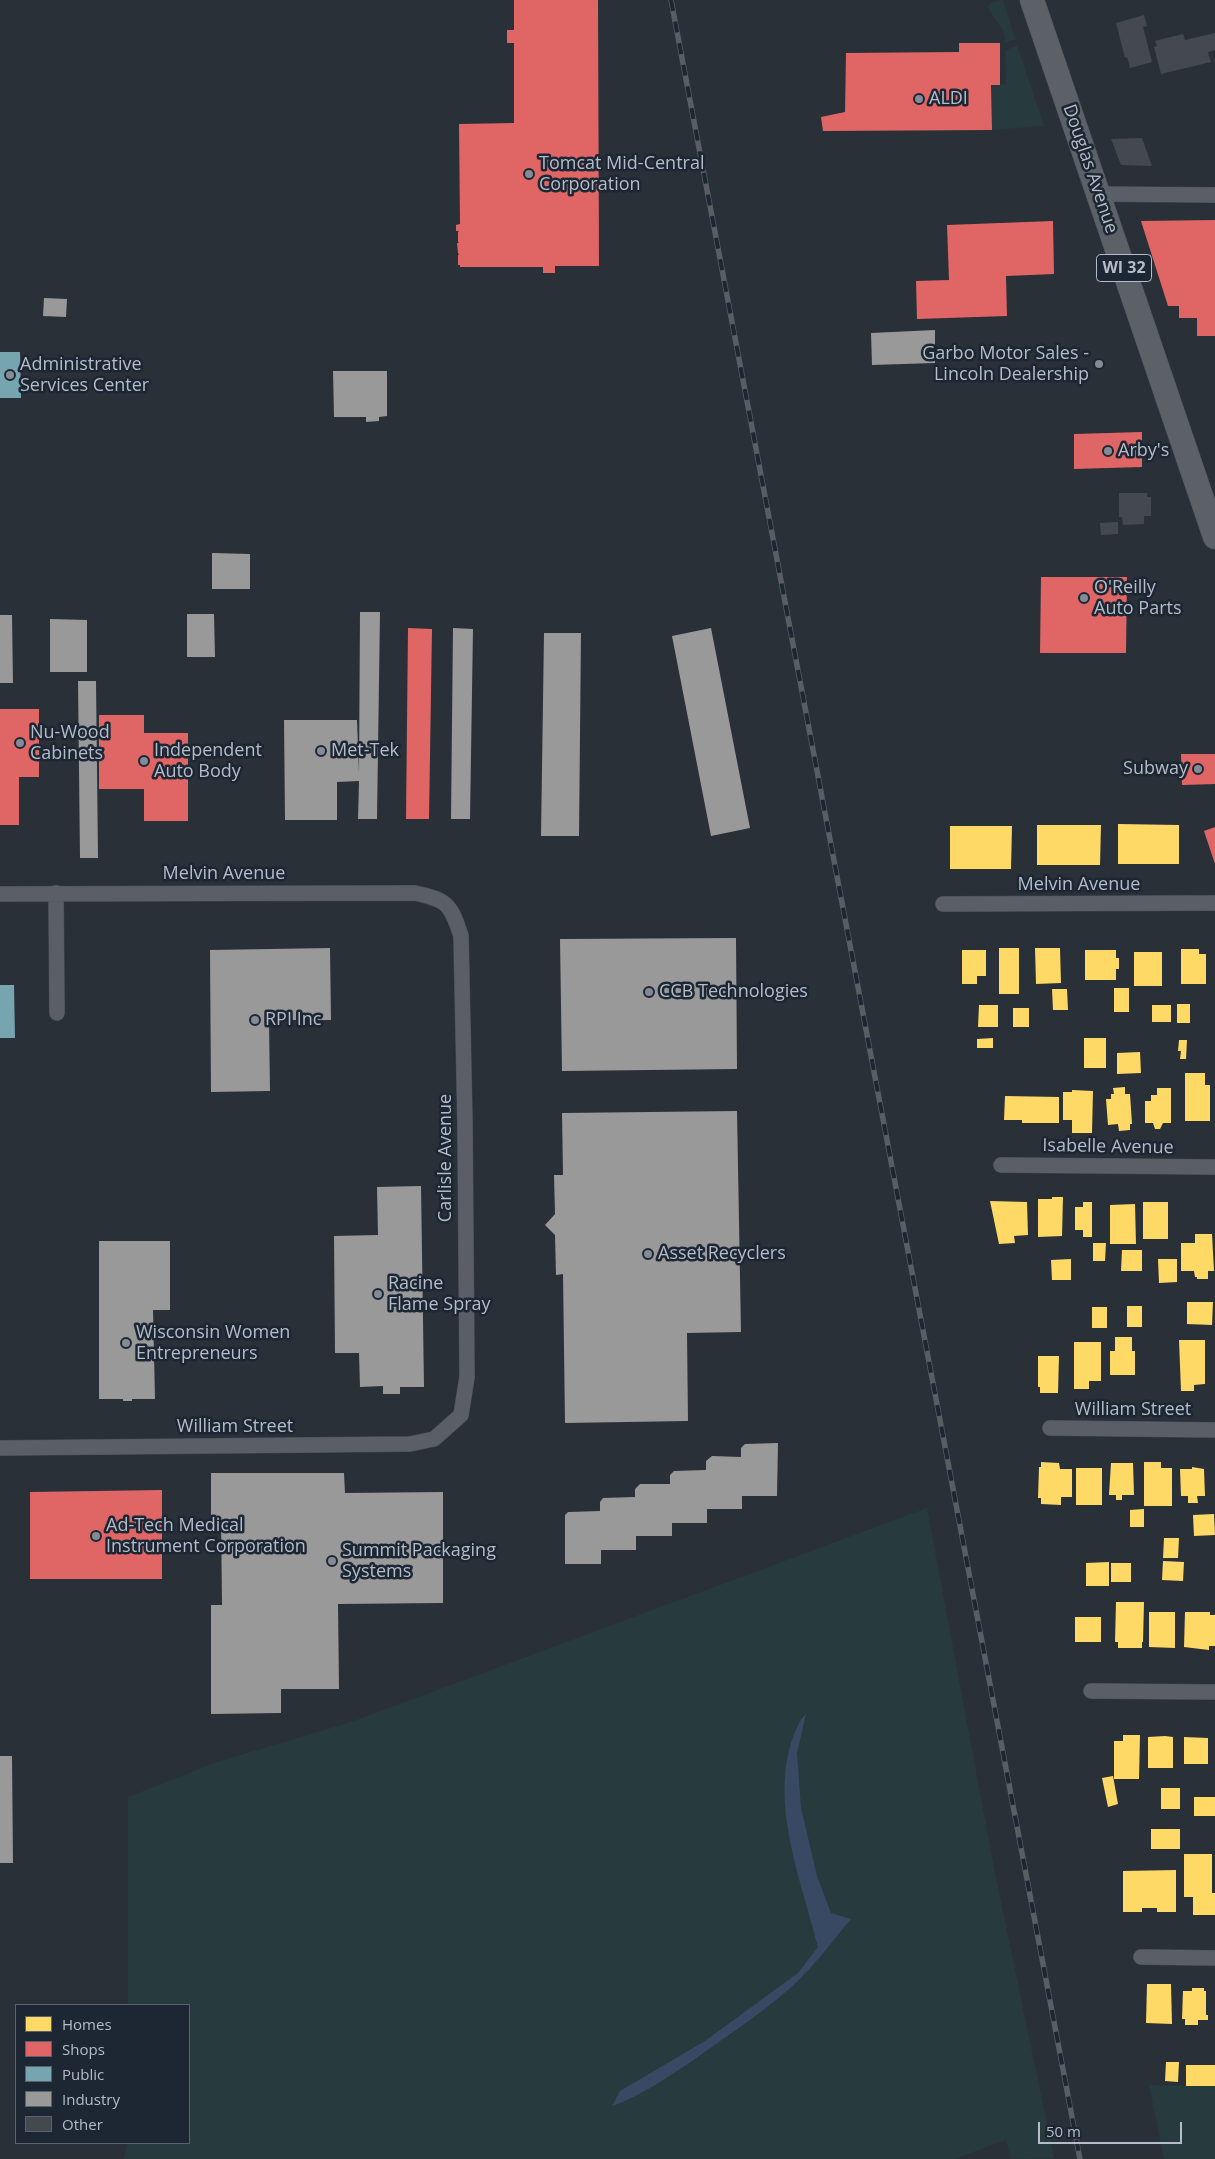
<!DOCTYPE html>
<html>
<head>
<meta charset="utf-8">
<style>
	body { margin:0 }
	#map { position:relative; width:1215px; height:2159px; overflow:hidden; background:#2a3038; font-family:"Open Sans",sans-serif }
	canvas { display:block }
	.legend { position:absolute; left:15px; top:2004px; width:175px; height:140px; box-sizing:border-box; background:#1d2633; border:1px solid #59626f; margin:0; padding:6px 9px; list-style:none; font-size:15px; color:#b4bcc9 }
	.legend li { display:flex; align-items:center; gap:10px; height:25px }
	.legend b { width:25px; border:1px solid #59626f }
	.scale { position:absolute; left:1038px; top:2122px; width:144px; height:22px; box-sizing:border-box; border:2px solid #b4bcc9; border-top:0; padding-left:6px; font-size:15px; line-height:18px; white-space:nowrap; color:#b4bcc9; -webkit-text-stroke:4px #1d2633; paint-order:stroke }
</style>
</head>
<body>
<div id="map">
<canvas width="1215" height="2159"></canvas>
<ul class="legend">
<li><b style="height:14px;background:#ffd966"></b>Homes</li>
<li><b style="height:14px;background:#e06666"></b>Shops</li>
<li><b style="height:14px;background:#76a5af"></b>Public</li>
<li><b style="height:14px;background:#999"></b>Industry</li>
<li><b style="height:14px;background:#444950"></b>Other</li>
</ul>
<div class="scale">50 m</div>
</div>
<script>
const context = document.querySelector('canvas').getContext('2d');
context.lineJoin = 'round';
function paint(path, color) { context.fillStyle = color; context.fill(path, 'evenodd'); }
function strokePath(path, color, width, dash) { context.strokeStyle = color; context.lineWidth = width; context.lineCap = dash ? 'butt' : 'round'; context.setLineDash(dash || []); context.stroke(path); }
function label(font, color, halo, rows, align = 'center') {
  context.font = font + ' "Open Sans",sans-serif'; context.lineWidth = 5; context.setLineDash([]); context.textBaseline = 'middle'; context.strokeStyle = halo; context.fillStyle = color; for (const [text, x, y, turn = 0] of rows) {
    context.save(); context.translate(x, y); context.rotate((+turn || 0) * Math.PI / 180); context.textAlign = isNaN(turn) ? turn : align; if (halo) context.strokeText(text, 0, 0); context.fillText(text, 0, 0); context.restore();
  }
}
paint(new Path2D(`
	M1003,0L1015,39L1005,43C1005,22 994,24 988,7L991,3Z
	M1017,45L1044,126L992,130L991,85L1006,84L1005,51Z
	M927,1508L995,1873L1054,2158L1011,2159L1006,2140L955,2159H124L127,2143H189V2005H128V1797L217,1762L351,1722Z
	M1149,2085L1215,2086V2159H1164Z`), '#273a3e');
paint(new Path2D(`
	M806,1714L797,1753L801,1808L817,1876L831,1913L851,1919C831,1943 812,1969 788,1990C758,2016 724,2038 692,2061C666,2078 641,2096 612,2106L620,2091L705,2041L798,1973L818,1947C802,1882 770,1806 792,1740C796,1730 798,1721 806,1714Z`), '#384963');
paint(new Path2D(`
	M1118,824L1179,825V864H1118Z
	M1037,825H1101L1100,865H1037Z
	M950,826H1012L1011,869H950Z
	M999,948H1019V994H999Z
	M1035,948H1060L1061,983L1036,984Z
	M1181,949H1199V954H1206V984H1181Z
	M962,950H986V976H977V984H962Z
	M1085,950H1116V958H1119V969H1116V980H1085Z
	M1134,952H1162V986H1134Z
	M1114,988H1129V1012H1114Z
	M1052,989H1067L1068,1010H1053Z
	M1177,1004H1190V1023H1177Z
	M979,1005H998V1027H978Z
	M1152,1005H1171V1022H1152Z
	M1013,1008H1029V1027H1013Z
	M993,1038V1048H977V1039Z
	M1084,1038H1106V1068H1084Z
	M1179,1040H1187L1186,1059H1180L1181,1051H1178Z
	M1140,1052L1141,1073L1117,1074V1053Z
	M1185,1073H1205V1085H1210V1121H1185Z
	M1125,1087V1094H1130L1132,1124H1130V1130L1119,1131L1118,1124L1108,1125L1106,1099H1111V1094H1114L1113,1088Z
	M1157,1088H1171V1123H1163L1160,1129H1155L1153,1123H1145V1101H1151V1095H1157Z
	M1072,1090L1093,1091L1092,1133H1072V1120H1063V1092H1072Z
	M1005,1096L1059,1097V1123H1022V1120H1004Z
	M1052,1197H1063L1062,1236L1038,1237V1199H1052Z
	M990,1201L1027,1202L1028,1235L1014,1236L1015,1243L999,1244Z
	M1083,1202H1092V1237H1083V1230H1075V1207H1083Z
	M1143,1202H1168V1239H1143Z
	M1135,1204L1136,1244H1110V1205Z
	M1195,1234H1212L1214,1271H1208V1279H1197V1277H1195L1194,1271H1181V1243H1195Z
	M1093,1243H1106L1105,1261H1093Z
	M1122,1250H1142V1271H1121Z
	M1071,1259V1280H1052L1051,1260Z
	M1158,1259H1177V1282L1159,1283Z
	M1187,1302H1213L1212,1325L1187,1324Z
	M1127,1306H1142V1327H1127Z
	M1092,1307H1107V1328H1092Z
	M1115,1337H1132V1351H1135V1375H1110V1351H1115Z
	M1179,1340H1205V1384L1194,1385V1391H1181Z
	M1074,1342H1101V1381H1089V1389H1074Z
	M1038,1356H1059L1058,1393H1040V1387H1038Z
	M1041,1462L1059,1463L1060,1469H1072V1497H1061V1505L1041,1504V1498H1038L1039,1467H1041Z
	M1144,1462H1161V1468H1172V1506H1144Z
	M1111,1463H1133L1134,1495H1122V1500H1116V1495H1109Z
	M1192,1467L1204,1469L1205,1496H1197L1198,1503H1188V1496H1181L1180,1469H1192Z
	M1076,1468H1102V1505H1076Z
	M1144,1509V1527H1130V1510Z
	M1214,1514L1215,1535L1194,1536L1193,1515Z
	M1164,1538H1179L1178,1558H1163Z
	M1163,1561L1184,1562L1183,1581L1162,1580Z
	M1109,1562V1586H1086V1563Z
	M1111,1563H1131V1582H1111Z
	M1116,1602H1144L1143,1642H1142V1648H1118V1642H1115Z
	M1149,1612H1175V1648L1149,1647Z
	M1185,1612H1210V1615H1215V1646H1209V1650L1184,1647Z
	M1075,1617H1101V1642H1075Z
	M1123,1735H1140L1139,1779H1114V1741H1123Z
	M1165,1736L1173,1737V1768H1148V1737Z
	M1184,1737L1208,1738V1764H1184Z
	M1113,1776L1118,1804L1108,1807L1102,1778Z
	M1161,1788H1180V1809H1161Z
	M1194,1797H1215V1816H1194Z
	M1151,1829H1180V1849H1151Z
	M1184,1854H1212V1893H1215V1915H1193V1897H1184Z
	M1176,1870V1912H1157V1908H1142V1912H1123V1871Z
	M1147,1984H1171L1172,2024L1146,2023Z
	M1192,1988H1204V1991H1206V2015H1208V2020H1198V2025H1185V2019H1182L1183,1991H1192Z
	M1166,2062H1179L1178,2082L1165,2081Z
	M1186,2065H1215V2086H1186Z`), '#ffd966');
paint(new Path2D(`
	M514,0H598L599,266H555V273H543V267H460V265H458V255H459L458,253L457,243H459L458,242V232L459,231H456V225L460,224L459,124L514,123V43H507V30H514Z
	M959,43H1000V85H991L992,130L823,131L821,117L845,112L846,53L959,52Z
	M1215,220V336H1197V318H1179V306H1168L1141,221Z
	M1053,221L1054,274L1006,276L1007,316L917,319L916,281L949,280L947,225Z
	M1142,432V467L1074,469V434Z
	M1041,577H1127L1126,653H1040Z
	M408,628L432,629L429,819H406Z
	M0,709H39V777H19V825H0Z
	M99,715H144V733H188V821H144V789H99Z
	M1181,754H1215V784L1182,785Z
	M1215,827V864L1204,831Z
	M162,1490V1579H30V1492Z`), '#e06666');
paint(new Path2D(`
	M0,352H20L21,398H0Z
	M0,985H14L15,1038H0Z`), '#76a5af');
paint(new Path2D(`
	M44,298L67,299L66,317L43,316Z
	M935,330V363L872,365L871,333Z
	M333,371H387V416L379,417V421L366,422V417H334Z
	M212,553L250,554V589H212Z
	M360,612H380L377,819H358L359,781L337,782V820H285L284,720H357L359,773Z
	M187,614H214L215,657H187Z
	M0,615H12L13,683H0Z
	M50,619L87,620V672H50Z
	M453,628L473,629L470,819H451Z
	M711,628L750,828L711,836L672,636Z
	M544,633H581L579,836H541Z
	M78,681H96L98,858H80Z
	M736,938L737,1069L562,1071L560,939Z
	M330,948L331,1020H269L270,1091L211,1092L210,950Z
	M737,1111L741,1332L687,1333L688,1421L565,1423L563,1274L556,1275L555,1235L545,1225L555,1214L554,1175H563L562,1113Z
	M421,1186L424,1387H400V1394H383V1386L360,1387L359,1353H335L334,1236L378,1235L377,1187Z
	M99,1241H170V1310H153L155,1399H132V1401H123V1399H99Z
	M778,1443L777,1496H742V1509H707V1523H672V1536H636V1550H601V1564H565V1515L568,1512L600,1511V1502L603,1498L635,1497V1489L640,1484H670V1475L674,1471L706,1470V1461L712,1456L741,1457V1448L745,1444Z
	M211,1473H344L345,1493L443,1492V1603L338,1604L339,1689H281V1713L211,1714V1605H222L221,1518H211Z
	M0,1756H12L13,1863H0Z`), '#999');
paint(new Path2D(`
	M1144,15L1147,26L1143,27L1152,62L1130,68L1127,57L1125,58L1116,23Z
	M1215,33V50L1208,52L1211,62L1161,74L1154,47L1157,46L1155,41L1183,34L1185,40Z
	M1142,138L1152,166L1121,165L1111,139Z
	M1119,493H1147V497H1151V516H1144V524L1123,525L1122,517H1119Z
	M1118,522V534L1101,535L1100,523Z`), '#444950');
const street = new Path2D(`
	M1099,194L1215,195
	M56,893L57,1013
	M0,894L415,893C448,900 451,905 461,936L465,1123L467,1377L461,1415L434,1439L410,1444L0,1448
	M943,904L1215,903
	M1001,1165L1215,1167
	M1050,1428L1215,1430
	M1091,1691L1215,1692
	M1141,1957L1215,1958`);
const primary = new Path2D(`
	M1032,0L1215,537`);
strokePath(street, '#484c53', 16);
strokePath(primary, '#484c55', 25);
strokePath(street, '#5a5e66', 15);
strokePath(primary, '#5c6168', 24);
const rail = new Path2D(`
	M671,0L1080,2159`);
strokePath(rail, '#595d64', 5.5);
strokePath(rail, '#1d2633', 4, [11]);
for (const [x, y, r, color] of [
	[919,99,5,"#848b96"],
	[529,174,5,"#848b96"],
	[1099,364,5,"#848b96"],
	[10,375,5,"#848b96"],
	[1108,451,5,"#848b96"],
	[1084,598,5,"#848b96"],
	[20,743,5,"#848b96"],
	[321,751,5,"#848b96"],
	[144,761,5,"#848b96"],
	[1198,769,5,"#848b96"],
	[649,992,5,"#848b96"],
	[255,1020,5,"#848b96"],
	[648,1254,5,"#848b96"],
	[378,1294,5,"#848b96"],
	[126,1343,5,"#848b96"],
	[96,1536,5,"#848b96"],
	[332,1561,5,"#848b96"]
]) { const dot = new Path2D(); dot.arc(x, y, r, 0, 2 * Math.PI); context.fillStyle = color; context.fill(dot); strokePath(dot, '#1d2633', 2); }
for (const [x, y, w] of [
	[1124,268,55]
]) { const box = new Path2D(); box.roundRect(x - w / 2, y - 13.5, w, 27, 4); context.fillStyle = '#1d2633'; context.fill(box); strokePath(box, '#b4bcc9', 1); }
label('bold 16px', '#b4bcc9', null, [
	["WI 32",1124,268]
]);
label('18px', '#b4bcc9', '#1d2633', [
	["ALDI",929,99],
	["Tomcat Mid-Central",539,164],
	["Corporation",539,185],
	["Garbo Motor Sales -",1089,354,"right"],
	["Lincoln Dealership",1089,375,"right"],
	["Administrative",20,365],
	["Services Center",20,386],
	["Arby's",1118,451],
	["O'Reilly",1094,588],
	["Auto Parts",1094,609],
	["Nu-Wood",30,733],
	["Cabinets",30,754],
	["Independent",154,751],
	["Auto Body",154,772],
	["Met-Tek",331,751],
	["Subway",1188,769,"right"],
	["CCB Technologies",659,992],
	["RPI Inc",265,1020],
	["Asset Recyclers",658,1254],
	["Racine",388,1284],
	["Flame Spray",388,1305],
	["Wisconsin Women",136,1333],
	["Entrepreneurs",136,1354],
	["Ad-Tech Medical",106,1526],
	["Instrument Corporation",106,1547],
	["Summit Packaging",342,1551],
	["Systems",342,1572]
], 'left');
label('18px', '#b4bcc9', '#1d2633', [
	["Douglas Avenue",1090,169,71],
	["Melvin Avenue",224,874],
	["Melvin Avenue",1079,885],
	["Isabelle Avenue",1108,1147,1],
	["Carlisle Avenue",446,1158,-90],
	["William Street",1133,1410],
	["William Street",235,1427]
]);
</script>
</body>
</html>
